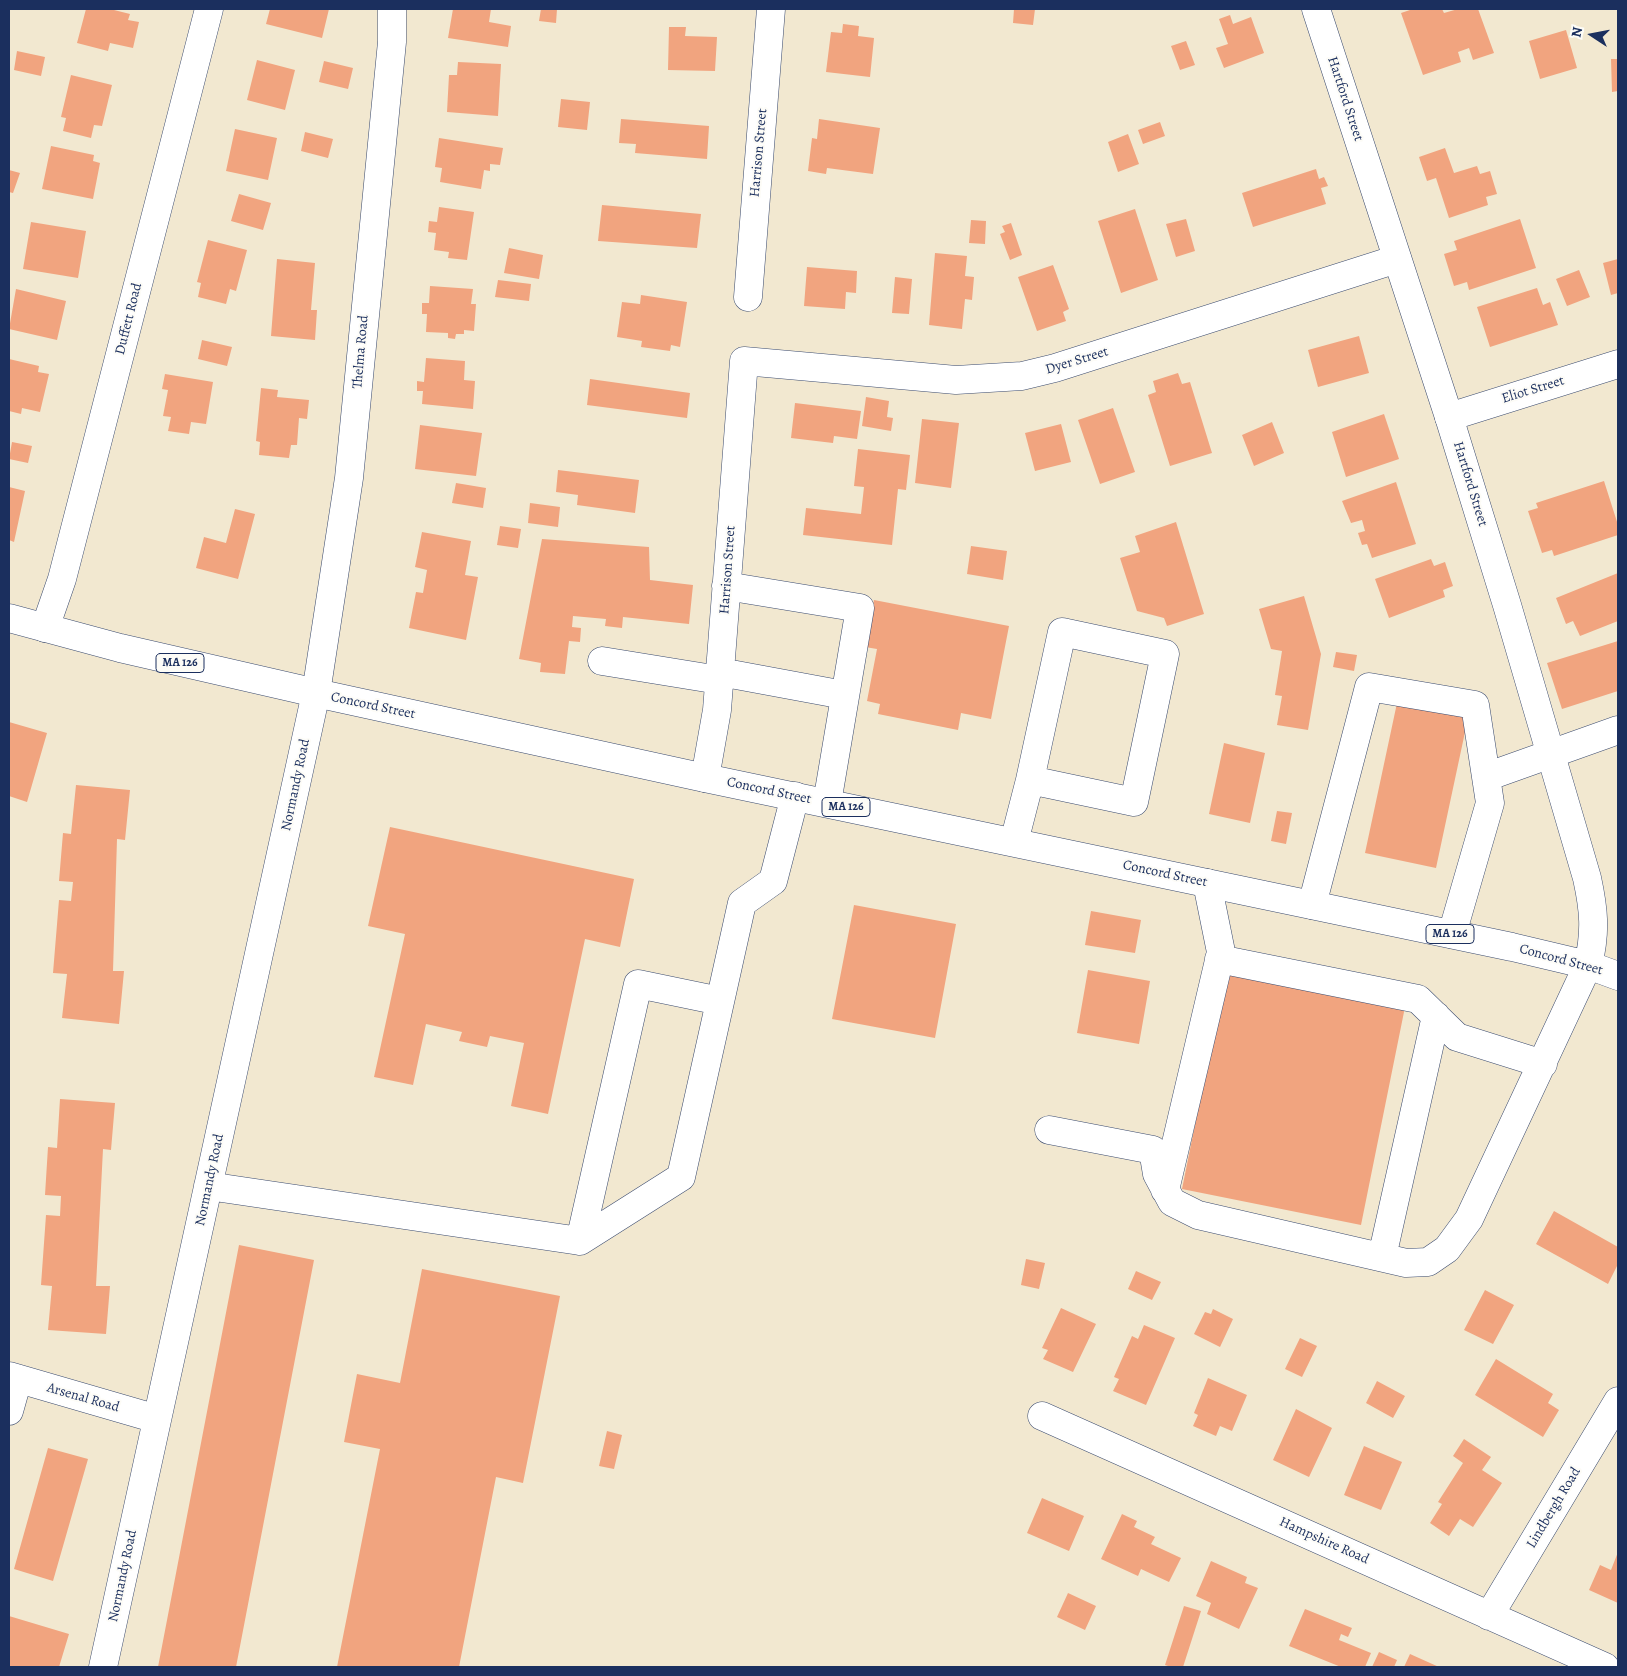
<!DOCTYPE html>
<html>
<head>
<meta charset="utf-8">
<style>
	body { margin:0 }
	#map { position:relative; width:1627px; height:1676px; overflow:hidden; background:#f2e8d0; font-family:Alegreya,serif }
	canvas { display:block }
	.frame { position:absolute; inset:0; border:10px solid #1b2f5e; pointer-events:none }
	.north { position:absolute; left:1567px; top:10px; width:50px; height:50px; -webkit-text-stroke:4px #fdfcf7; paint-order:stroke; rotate:281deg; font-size:14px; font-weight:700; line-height:20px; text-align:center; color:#1b2f5e }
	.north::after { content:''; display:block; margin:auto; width:18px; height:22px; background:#1b2f5e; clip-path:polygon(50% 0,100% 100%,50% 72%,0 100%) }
</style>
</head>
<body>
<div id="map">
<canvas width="1627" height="1676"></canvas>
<div class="frame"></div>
<div class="north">N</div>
</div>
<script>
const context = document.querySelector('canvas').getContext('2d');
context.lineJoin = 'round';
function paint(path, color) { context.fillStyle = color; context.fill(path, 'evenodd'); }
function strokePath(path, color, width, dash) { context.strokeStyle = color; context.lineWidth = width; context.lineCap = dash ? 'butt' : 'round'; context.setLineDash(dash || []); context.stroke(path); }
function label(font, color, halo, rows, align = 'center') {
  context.font = font + ' Alegreya,serif'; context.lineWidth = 4; context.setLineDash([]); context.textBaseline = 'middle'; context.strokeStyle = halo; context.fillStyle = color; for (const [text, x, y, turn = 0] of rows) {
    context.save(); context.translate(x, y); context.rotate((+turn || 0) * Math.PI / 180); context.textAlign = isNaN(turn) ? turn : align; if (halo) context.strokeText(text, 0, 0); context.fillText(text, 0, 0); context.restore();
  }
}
paint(new Path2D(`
	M86,9H110L130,14L128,20L139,22L133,48L110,43L108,51L77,43Z
	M270,9H329L322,38L266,24Z
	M453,9H491L489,22L511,26L508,47L448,38Z
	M541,9H557L556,23L539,21Z
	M1014,9H1035L1033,25L1013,23Z
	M1413,9H1442L1444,13L1458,9H1478L1494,53L1473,60L1469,48L1458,52L1461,62L1423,75L1401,13Z
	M1230,15L1233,24L1251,17L1264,53L1224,68L1216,48L1228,44L1219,19Z
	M843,24L859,26L858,36L874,38L870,77L826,72L831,32L842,33Z
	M669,27H686L685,36L717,37L715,71L668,70Z
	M1566,30L1577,68L1540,79L1529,41Z
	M1186,41L1195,65L1180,70L1171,46Z
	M17,51L45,57L41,76L14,70Z
	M1611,59H1618V91L1612,92Z
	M257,60L295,70L285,110L247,100Z
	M324,61L353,68L348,89L319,82Z
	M458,62L501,64L498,116L447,112L449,75H457Z
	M71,75L112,85L102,126L94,125L91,138L63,131L66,118L61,117Z
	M561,99L590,102L587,130L558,127Z
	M621,119L709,126L707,159L635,153L636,144L619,143Z
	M819,119L880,128L873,174L827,168L826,174L808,171L812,138L817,139Z
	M1160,122L1165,136L1143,144L1138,130Z
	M235,129L277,138L268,180L226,171Z
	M305,132L333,139L328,158L301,151Z
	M1128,134L1139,164L1118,172L1108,142Z
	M439,138L503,148L500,165L490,164V171L484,170L481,189L440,182L442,168L435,167Z
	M51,146L94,155L93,161L100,163L93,199L42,189Z
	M1445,148L1454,173L1477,166L1480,174L1490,171L1497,194L1486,197L1488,205L1449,218L1436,178L1427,181L1419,157Z
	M1316,169L1319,179L1324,177L1328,186L1321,188L1326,204L1253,227L1242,193Z
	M9,170L20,173L13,193L9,192Z
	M239,194L271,203L263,230L231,221Z
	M602,205L701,214L697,248L598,241Z
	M439,207L474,212L467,260L448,258L449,252L434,250L436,233L428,232L429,221L437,222Z
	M1135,209L1158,280L1121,293L1098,221Z
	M1186,219L1195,251L1176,257L1166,224Z
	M1520,219L1536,268L1469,290L1467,282L1454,286L1444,254L1457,250L1454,241Z
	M971,220L986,221L985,244L969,243Z
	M31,222L86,231L78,278L23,269Z
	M1011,223L1022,255L1010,260L1000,234L1005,232L1002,226Z
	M208,240L247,250L236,291L230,289L226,304L198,297L201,283L197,282Z
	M509,248L543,255L539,279L504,273Z
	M935,253L967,256L965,276L974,277L972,300L965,299L962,329L929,325Z
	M277,259L315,263L311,310H317L315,340L271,336Z
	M1618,259V293L1611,295L1603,263Z
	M1053,265L1069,309L1063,312L1066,321L1037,331L1018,277Z
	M807,267L857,271L856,293L846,292L845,309L804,306Z
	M1579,270L1590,297L1567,306L1556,279Z
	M895,277L912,279L909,314L892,313Z
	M498,280L531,284L529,301L495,297Z
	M430,286L473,289L471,304H476L474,331L464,330V334H456L455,339L448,338V333L426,332L427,314H422V303H429Z
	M1537,288L1543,305L1550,302L1558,325L1490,347L1477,307Z
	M16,289L66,301L57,340L9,329Z
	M641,295L687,302L680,347L671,345L670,351L641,347L642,341L617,337L622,302L640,304Z
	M1359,336L1369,373L1318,387L1308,350Z
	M202,340L232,347L227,366L198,359Z
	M426,358L465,361L464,380L475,381L473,409L422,404L423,391H417V381L424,382Z
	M9,359L39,366L38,372L49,374L40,412L22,408L21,414L9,411Z
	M1178,373L1182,384L1190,382L1212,453L1170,466L1148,395L1156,392L1153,381Z
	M165,374L213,382L206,424L191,422L189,434L168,431L171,417L163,416L168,390L162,389Z
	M590,379L690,393L687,418L587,405Z
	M261,388L278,390L277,397L309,400L307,419L299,418L297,445H291L289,458L259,455L260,442L256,441Z
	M866,397L889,401L887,417L893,418L891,431L862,426Z
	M795,403L861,411L857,439L834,436L833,443L791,438Z
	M1113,408L1135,472L1100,484L1078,420Z
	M1384,414L1399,459L1346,477L1332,432Z
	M922,419L959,423L951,488L915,483Z
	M1272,422L1284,453L1254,466L1242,435Z
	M1061,424L1071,462L1035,471L1025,433Z
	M420,425L482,433L476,476L415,469Z
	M12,442L32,446L28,463L9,459Z
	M858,449L910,455L906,490L898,489L892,545L803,535L806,508L861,514L864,487L854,486Z
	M558,470L639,480L635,513L577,505L578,495L556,492Z
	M1604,481L1618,525V535L1554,556L1552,550L1542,553L1528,511L1538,508L1536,503Z
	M1396,482L1416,544L1372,558L1367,544L1362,545L1358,533L1365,531L1362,520L1351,523L1342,501Z
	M456,483L486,488L483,508L452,503Z
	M9,487L25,491L14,542L9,540Z
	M530,503L560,507L558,527L528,523Z
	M235,509L255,514L238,579L196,568L204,537L226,543Z
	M1176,522L1204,614L1167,626L1164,618L1137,611L1120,558L1140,552L1135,536Z
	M500,526L521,529L518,548L497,545Z
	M422,532L471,541L465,575L478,577L466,640L409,628L416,592L423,593L427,570L415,567Z
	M542,539L649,547L650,580L693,585L689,624L623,617L622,628L605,626L606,619L573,616L572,627L581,628L580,642L569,641L565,674L540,672L541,663L519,659Z
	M971,546L1007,551L1003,580L967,574Z
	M1431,559L1434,566L1445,562L1453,586L1443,590L1445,597L1389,618L1375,579Z
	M1618,573V621L1580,636L1573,621L1566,624L1556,598Z
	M1304,596L1321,654L1308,730L1277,725L1282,696L1275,695L1282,651L1271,649L1259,609Z
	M874,600L1009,626L991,719L961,713L958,730L878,714L880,704L867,701L877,649L865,647Z
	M1618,641V691L1562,709L1547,663Z
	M1336,652L1357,655L1354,671L1333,667Z
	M1397,703L1468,718L1436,868L1365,853Z
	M9,722L47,733L27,802L9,796Z
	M1224,743L1265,753L1250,823L1209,814Z
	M76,785L130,790L125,840L117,839L113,971H124L119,1024L62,1018L67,974L53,973L59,900L71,901L73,882L59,881L63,833L71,834Z
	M1277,811L1292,813L1286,844L1271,841Z
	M390,827L634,879L620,947L585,939L548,1114L511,1106L524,1043L490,1036L487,1047L459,1041L462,1032L426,1024L413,1085L374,1077L405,934L368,926Z
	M854,905L956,924L935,1038L832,1019Z
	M1091,911L1141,920L1135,953L1085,945Z
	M1088,970L1150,981L1139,1044L1077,1033Z
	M1226,971L1405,1007L1361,1225L1182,1189Z
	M60,1099L115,1103L111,1150L103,1149L96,1286H110L106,1334L48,1330L52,1286L41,1285L46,1215L60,1216L61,1196L45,1195L48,1147L57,1148Z
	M1554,1211L1618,1247V1264L1608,1284L1536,1244Z
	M239,1245L314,1260L236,1667H158Z
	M1026,1259L1045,1263L1039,1289L1021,1285Z
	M422,1269L560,1296L523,1483L496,1477L459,1667H337L380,1449L344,1442L357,1374L400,1383Z
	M1136,1271L1161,1282L1152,1300L1128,1289Z
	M1485,1290L1514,1305L1493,1344L1464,1330Z
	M1061,1308L1096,1324L1073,1372L1043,1359L1048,1350L1042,1348Z
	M1213,1309L1233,1319L1220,1347L1194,1334L1205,1312L1211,1314Z
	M1144,1325L1175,1338L1146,1405L1113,1391L1119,1379L1114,1377L1132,1336L1138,1339Z
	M1300,1338L1317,1346L1302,1377L1285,1369Z
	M1496,1359L1553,1394L1548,1403L1559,1410L1543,1437L1475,1395Z
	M1208,1378L1247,1395L1232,1431L1220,1426L1216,1436L1193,1426L1198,1415L1194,1413Z
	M1377,1381L1405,1396L1393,1418L1366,1403Z
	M1296,1409L1332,1428L1309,1477L1273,1460Z
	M607,1431L622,1435L614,1469L599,1466Z
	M1464,1439L1491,1457L1482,1470L1502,1483L1473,1527L1460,1519L1449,1536L1430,1523L1442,1504L1438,1502L1463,1463L1453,1456Z
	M1364,1446L1402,1462L1381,1510L1344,1495Z
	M48,1448L88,1459L53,1581L14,1569Z
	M1042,1498L1084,1516L1069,1551L1027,1533Z
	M1122,1514L1137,1521L1134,1527L1155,1537L1151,1544L1181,1558L1169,1582L1141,1569L1138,1576L1101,1559Z
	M1618,1552V1603L1589,1590L1600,1565L1611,1570Z
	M1211,1561L1247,1577L1245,1583L1258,1588L1239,1629L1207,1614L1211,1603L1196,1596Z
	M1068,1593L1096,1606L1085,1630L1057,1617Z
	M1184,1606L1201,1611L1183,1667H1171L1165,1665Z
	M1305,1609L1352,1628L1348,1637L1341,1634L1339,1640L1371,1653L1365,1667H1341L1289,1646Z
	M9,1616L69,1634L59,1667H9Z
	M1379,1652L1397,1660L1394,1667H1372Z
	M1410,1654L1439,1667H1404Z`), '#f1a47f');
const minor = new Path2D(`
	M748,297L771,9
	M1449,417L1618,364
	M726,586L860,608L827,803
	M45,628L62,579L209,9
	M602,661L719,680
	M720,672L844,695
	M1486,777L1618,730
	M705,778L717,710L744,361L956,380L1022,376L1055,368L1397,259
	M1014,842L1030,780L1062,632L1165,654L1134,802L1030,780
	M1312,905L1369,687L1475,705L1490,803L1452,934
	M1219,959L1418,999L1457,1037L1543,1064
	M1049,1130L1153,1150L1157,1174L1172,1202L1198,1215L1406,1263L1428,1262L1447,1249L1469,1219L1588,965
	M208,1186L580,1241L681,1177L742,903L773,881L795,796
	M1165,1190L1221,952L1207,883
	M580,1241L638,984L720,1001
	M1382,1257L1436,1016
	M9,1376L157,1419
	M9,1411L18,1379
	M1042,1416L1605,1667
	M1489,1616L1618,1401
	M103,1667L316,693L349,478L392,42V9`);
const major = new Path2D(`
	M1316,9L1449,417L1507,605L1587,878C1594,910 1596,932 1588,965
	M9,618L120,648L316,693L705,778L1512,947L1588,965L1618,976`);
strokePath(minor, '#3b4b6f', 29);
strokePath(major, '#3b4b6f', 29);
strokePath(minor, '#fff', 28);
strokePath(major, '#fff', 28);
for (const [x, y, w] of [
	[180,663,48],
	[846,807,48],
	[1450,934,48]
]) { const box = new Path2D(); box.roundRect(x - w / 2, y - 9.5, w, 19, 4); context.fillStyle = '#fdfcf7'; context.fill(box); strokePath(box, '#1b2f5e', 1); }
label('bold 12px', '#1b2f5e', null, [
	["MA 126",180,663],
	["MA 126",846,807],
	["MA 126",1450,934]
]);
label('14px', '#1b2f5e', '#fdfcf7', [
	["Hartford Street",1345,99,72],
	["Harrison Street",759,153,-85],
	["Duffett Road",129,319,-76],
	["Thelma Road",361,352,-85],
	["Dyer Street",1077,361,-17],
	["Eliot Street",1533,390,-17],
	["Hartford Street",1470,484,73],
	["Harrison Street",728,570,-86],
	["Concord Street",373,706,12],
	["Normandy Road",296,785,-78],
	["Concord Street",769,791,12],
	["Concord Street",1165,874,12],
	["Concord Street",1561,960,15],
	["Normandy Road",210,1180,-78],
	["Arsenal Road",83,1398,16],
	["Lindbergh Road",1554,1508,-59],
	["Hampshire Road",1324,1541,24],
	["Normandy Road",123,1576,-78]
]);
</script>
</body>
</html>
